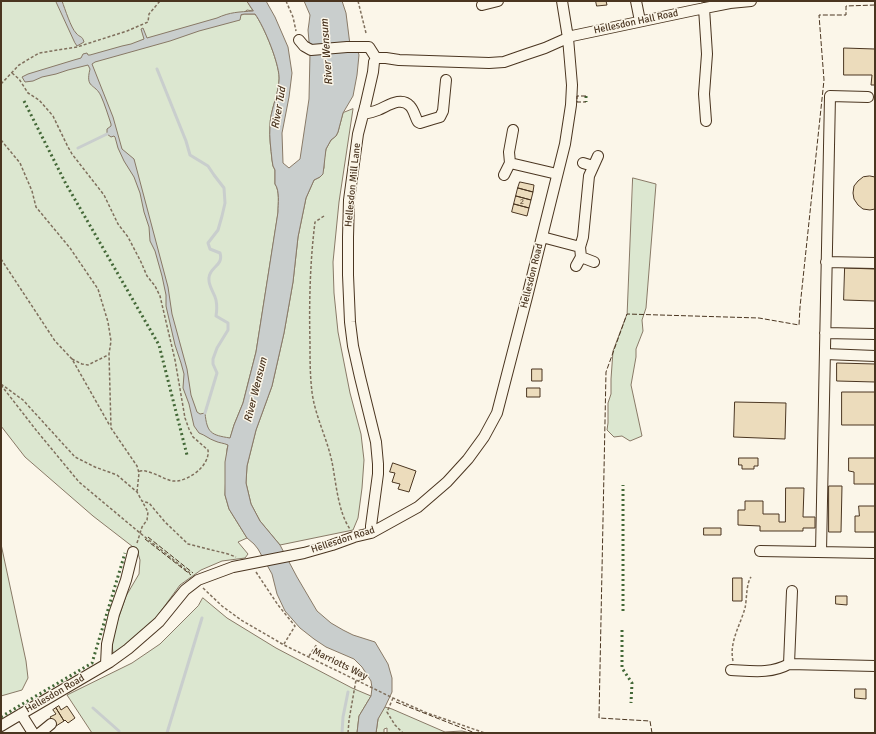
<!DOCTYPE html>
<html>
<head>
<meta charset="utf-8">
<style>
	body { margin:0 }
	#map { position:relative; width:876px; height:734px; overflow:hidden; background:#fbf6e9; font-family:Signika,sans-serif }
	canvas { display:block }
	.frame { position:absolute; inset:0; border:2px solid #4a3520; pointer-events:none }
</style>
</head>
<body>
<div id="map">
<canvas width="876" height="734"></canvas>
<div class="frame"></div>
</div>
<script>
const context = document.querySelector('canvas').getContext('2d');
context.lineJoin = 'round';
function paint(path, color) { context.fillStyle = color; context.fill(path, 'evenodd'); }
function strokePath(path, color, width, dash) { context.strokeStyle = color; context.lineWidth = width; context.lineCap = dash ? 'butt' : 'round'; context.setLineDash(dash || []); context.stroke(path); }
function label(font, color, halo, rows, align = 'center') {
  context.font = font + ' Signika,sans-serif'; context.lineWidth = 3; context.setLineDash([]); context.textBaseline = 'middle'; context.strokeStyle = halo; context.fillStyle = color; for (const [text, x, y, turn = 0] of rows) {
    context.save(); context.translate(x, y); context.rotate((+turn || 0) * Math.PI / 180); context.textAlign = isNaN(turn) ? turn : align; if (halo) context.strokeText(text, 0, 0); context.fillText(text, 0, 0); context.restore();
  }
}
const green = new Path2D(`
	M1,1H247L253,11L247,10L241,15L245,14H255C264,26 281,67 279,81C278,96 270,111 270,126C269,137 271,149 272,160L273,166L275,170V184C280,191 278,204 278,213L256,352L248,383L243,403L234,425L227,449L225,495L229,509L247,538L238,542L248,554L245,558L222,561L201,570L180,585L150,626L126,646L113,654L112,643L114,631L126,596L139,574L140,560L137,550L93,516L25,457L1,426Z
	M353,109L339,202L333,262L334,293L338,332L350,393L361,434L364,460L362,488L358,518L353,530L280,545L260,521L251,504L246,483L247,466L256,430L272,386L284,333L293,282L298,237L306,198L314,180L320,177L324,168V160L326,149L331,140L336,136L338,132L343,113Z
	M633,178L656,184L646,308L642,320L643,331L636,349V357L631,385L642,436L630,441L622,436L614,437L607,430L608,423V403L611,394V379L613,351L627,314Z
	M1,544L26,661L28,678L22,690L1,696Z
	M203,598L227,618L276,648L352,688L371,696L359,716L357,733H92L67,695L132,663L160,644L198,606Z
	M385,707L392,709L445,732L462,731L470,733H387V728L384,729V733H376L378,719Z`);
paint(green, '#dce7d0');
strokePath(green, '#887966', 1);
const water = new Path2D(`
	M56,1H62C65,9 71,28 76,33C80,38 82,35 84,42L77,46L75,43Z
	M247,1H266L275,17L288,47L292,73L289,97L282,133L283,163L289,168L300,159L309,99L310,53L308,30L309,23L310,15L304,1H342L346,13L350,45L357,48L359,55L357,75L353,96L343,113L338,132L336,136L331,140L326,149L323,174L320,177L314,180L306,198L298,237L293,282L284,333L272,386L256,430L247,466L246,483L251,504L260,521L280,545L297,577L317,611L331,623L343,630L353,635L375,642L388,664L392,678V692L385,707L378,719L376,733H357L359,716L371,696L372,688L371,681L362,667L354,659L326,647L314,639L300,628L285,611L277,594L272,574L258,549L254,544L247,538L229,509L225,495V462L228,445C224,443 219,443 215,441C209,439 205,435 199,433L194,426L189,404L183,388L184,374L181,363L175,345L166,306V295L162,276L155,251L150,241L149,227L144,212L140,193L134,177L124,161L118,148L115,137L114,136L111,137L107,134V129L111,126V124C108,115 105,105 101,96C95,83 85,89 90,69L88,65L68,70L56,74L42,77L33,81L25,82L22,77L28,74L74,60L81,58L83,54L87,53L88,55H90L122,46L131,44L144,39L141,29L143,28L147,38L217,18C230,12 239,12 253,11ZM245,14H255C264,26 281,67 279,81C278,96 270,111 270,126C269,137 271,149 272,160L273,166L275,170V184C280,191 278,204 278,212L256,352L243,403L234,425L230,438C211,435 207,433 205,413L200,414L197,412L191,395L187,369L172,314L168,287L134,159L122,149L113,117L92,64L95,62L170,41L199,31L240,20L241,15Z`);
paint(water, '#c9cecd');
strokePath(water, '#887966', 1);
strokePath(new Path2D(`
	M157,69L186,141L190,155L208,166L214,175L224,188L225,203L222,216L218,230L208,243L210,249L220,253C224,266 209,267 209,278C208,286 214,292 216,300C217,305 217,310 216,316L228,323V330L217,348L213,359V364L217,373L205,413
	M78,148L107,134
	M93,708L119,731
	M167,733L202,618
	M342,733L343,717L348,692`), '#c9cecd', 3);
const building = new Path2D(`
	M596,1H606L607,5L597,6Z
	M844,48L875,49V85H871L872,75H844Z
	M870,176L875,177V209L870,210L863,209L858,205L854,199L853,193L854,186L858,181L863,177Z
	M520,182L534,185L533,192L518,188Z
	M518,188L533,192L531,200L516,196Z
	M516,196L531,200L529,208L514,204Z
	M514,204L529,208L527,216L512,212Z
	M845,268L875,269V301L844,300Z
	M837,363L875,364V382L837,381Z
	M532,369H542V381H532Z
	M527,388H540V397H527Z
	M842,392H875V425H842Z
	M735,402L786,403L785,439L734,437Z
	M739,458H758V466H754V469H742V465H739Z
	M849,458H875V484H854V472L849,471Z
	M393,463L416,471L409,492L398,489L400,484L392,482L395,473L390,472Z
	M829,486H842L841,532H829Z
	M786,488H804L803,517H815V528H803V531H760V526L738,525V510H745V501H763V514H779V522H785Z
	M859,506H875V532H855V516H859Z
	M704,528H721V535H704Z
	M733,578H742V601H733Z
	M836,596H847V605L836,604Z
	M855,689H866V699L855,698Z
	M59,706L61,710L67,706L75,718L68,723L65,720L64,721L56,708Z
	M56,708L64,721L56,726L50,717L56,714L53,710Z`);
paint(building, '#ecdcbc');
strokePath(building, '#4a3520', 1);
const minor = new Path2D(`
	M636,1L640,21
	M482,5L498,1
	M704,8L707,54L704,94L706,121
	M299,40L304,46L311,50L347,47H369L376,58
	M363,114C368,113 373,112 378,110C388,106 401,96 410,106C414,110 415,117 418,122L420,123L433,119L440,117L443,111L446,80
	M510,163L509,152L513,130
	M583,163L593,166
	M504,175L510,163L557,174
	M542,237L580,247
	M594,262L581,257L580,247L583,237L589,176L598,156
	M826,262L875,263
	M576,266L581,257
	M825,333L875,334
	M825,354L875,356
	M371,533V526L378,474V464L376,442L360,377L353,346L350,322L348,275V237L349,200L358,134L365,107L373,72L374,62L376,58H386L399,60L489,63L504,62L527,54L545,48L572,36L695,10L730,3L751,1
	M760,551L875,553
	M821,552L830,96L868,97
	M792,591L789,664L875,666
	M106,664L107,644L110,631L114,614L126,580L133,552
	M731,670C752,671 771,674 789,664
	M21,714L33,733
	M1,726L11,720L110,662L128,649L159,622L185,590L198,580L233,567L304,553L332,545L354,537L371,533L418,507L447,482L468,459L484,437L497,413L527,297L565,144L571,105L572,85L568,38L562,1
	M40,733L51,724`);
strokePath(minor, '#4a3520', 12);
strokePath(new Path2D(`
	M286,1L293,17L296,31
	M358,1L366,33
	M12,73L19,79L28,93L39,100L53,116L68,147L72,154L104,195L118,224L128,237L141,262L147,276L155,286L160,296L175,360L185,418L189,429L193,437L208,450C209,457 205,464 200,469C193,476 179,484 169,480C163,478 158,475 152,473C148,472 145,470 140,471L139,473
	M1,84L19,65L39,53L77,47L127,31L148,22L149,14L160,1
	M1,140L20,163L32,191L36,207L70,248L98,289L108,322L111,341L109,354L111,428L137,466L139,473L137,492
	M324,216L315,222C310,262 309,303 310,343C310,359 310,376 312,392C315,416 327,438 332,462C336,482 338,512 350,529
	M1,259L55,341L72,359L110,426
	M72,359L82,364L88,365L108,355
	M1,384L23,400L75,457L95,467L117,475L137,492L142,501L149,503L165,522L188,544L228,554L236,557
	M1,385L36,430L79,482L140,533L190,573
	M137,543L142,527L147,520L148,512L142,501
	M256,572L278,605L295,626L284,644
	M203,588L222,606L241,620L284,645L393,698L427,713L485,733
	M309,656L317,644
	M733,661C729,642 740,626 745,608C747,599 746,584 751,577
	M359,681L361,678H366
	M393,698L387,712L395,725L403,733
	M348,733L349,720L356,680`), '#7f6f5c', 1.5, [3, 2]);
strokePath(minor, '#fbf6e9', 10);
strokePath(new Path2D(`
	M586,96V102
	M24,101L66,184L159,345L187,455
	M623,611V485
	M622,630V668L632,683L631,703
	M1,717L19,706L92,663L125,553`), '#436837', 3, [2, 3]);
strokePath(new Path2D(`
	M586,96H577V102H586
	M148,537L193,573
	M145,539L191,575
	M396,702L475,733
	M652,733L650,721L599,718L606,372L627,314L759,318L799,325L800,307L824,80L819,15H846V6L875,5`), '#4a3520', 1, [5, 2]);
label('8px', '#725f47', null, [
	["2",522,202]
]);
label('10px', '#4a3520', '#fbf6e9', [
	["Hellesdon Hall Road",636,22,-12],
	["Hellesdon Mill Lane",353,185,-84],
	["Hellesdon Road",532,276,-76],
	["Hellesdon Road",343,540,-18],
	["Marriotts Way",340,664,26],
	["Hellesdon Road",55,694,-30]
]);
label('italic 11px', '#4a3520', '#fbf6e9', [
	["River Wensum",327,52,-94],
	["River Tud",279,108,-80],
	["River Wensum",256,390,-76]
]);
</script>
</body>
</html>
